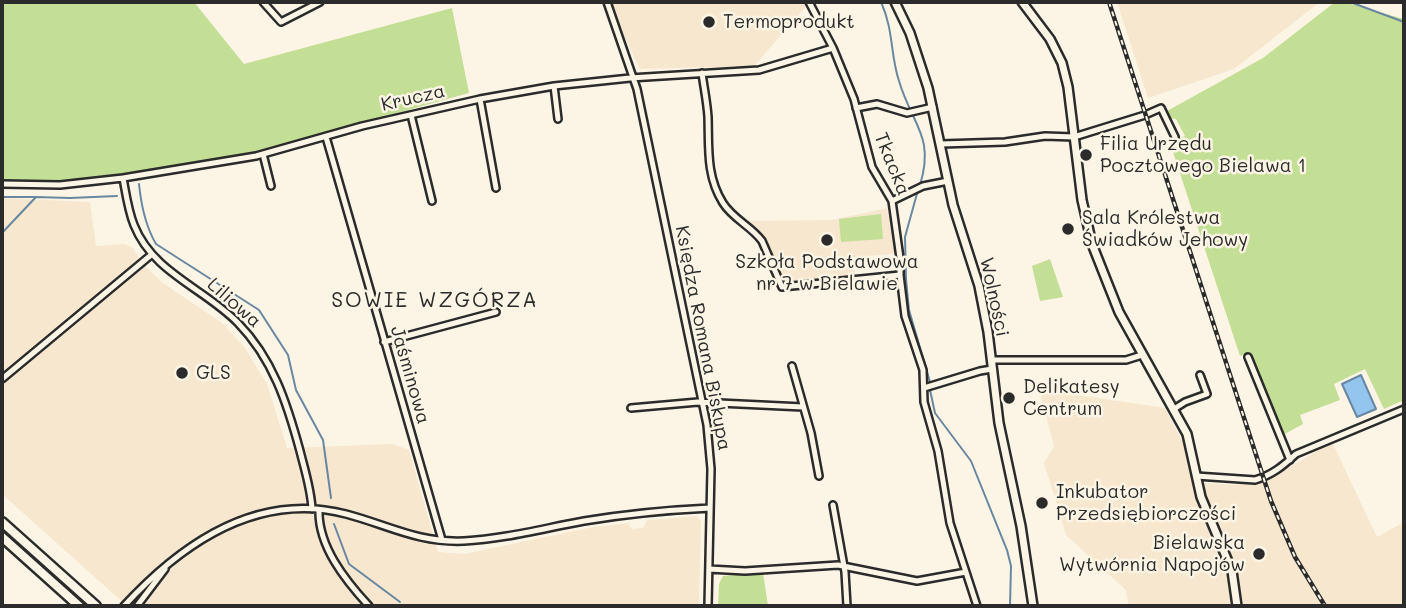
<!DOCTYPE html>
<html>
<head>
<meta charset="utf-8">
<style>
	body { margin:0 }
	#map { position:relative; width:1406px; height:608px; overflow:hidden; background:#fcf5e5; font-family:Mali,sans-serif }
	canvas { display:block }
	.frame { position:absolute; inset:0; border:4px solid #2b2b2b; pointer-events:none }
</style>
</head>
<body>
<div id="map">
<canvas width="1406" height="608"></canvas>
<div class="frame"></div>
</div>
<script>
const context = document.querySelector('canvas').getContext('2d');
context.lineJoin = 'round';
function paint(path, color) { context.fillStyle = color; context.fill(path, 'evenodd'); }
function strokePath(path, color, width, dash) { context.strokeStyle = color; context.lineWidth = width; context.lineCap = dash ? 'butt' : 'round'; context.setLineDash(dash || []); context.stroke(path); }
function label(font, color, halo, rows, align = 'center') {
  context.font = font + ' Mali,sans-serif'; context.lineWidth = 5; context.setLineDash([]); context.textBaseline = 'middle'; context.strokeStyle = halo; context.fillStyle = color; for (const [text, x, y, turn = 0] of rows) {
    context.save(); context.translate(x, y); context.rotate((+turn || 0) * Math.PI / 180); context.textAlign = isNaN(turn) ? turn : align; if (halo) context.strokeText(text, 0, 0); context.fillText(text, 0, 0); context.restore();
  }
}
paint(new Path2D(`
	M608,2H809V3L754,66L640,69Z
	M1117,2H1320L1234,69L1148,98Z
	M2,198L90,202L96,246L125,244L133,248L141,262L163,283L222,323L245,348L267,384L287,448L392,444L409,450L438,552L464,554L593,527L628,523L632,529L643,528L647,520L696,516L701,521L699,606H127L2,494Z
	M887,208L895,254L853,257L855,277L784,285L768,249L749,221L831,220Z
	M1039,389L1165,408L1204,483L1235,485L1290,467L1332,442L1377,537L1404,522V606H1129L1126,590L1066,535L1044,463L1054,446Z`), '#f7e7cf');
paint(new Path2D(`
	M2,2H194L244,64L452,8L469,93L253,153L68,183L2,180Z
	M1335,2H1344L1404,19V400L1384,409L1365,369L1334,384L1340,400L1300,415L1303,424L1283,435L1250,353L1240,356L1170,143L1185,136L1176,119L1170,118L1167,111L1263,58Z
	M881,214L883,239L841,242L839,219Z
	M1050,259L1063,297L1040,301L1032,266Z
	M763,573L768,606H718L719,584L723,576Z`), '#c3de95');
const water = new Path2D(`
	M1361,375L1376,409L1357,417L1342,384Z`);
paint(water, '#93c5ef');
strokePath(water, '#6987a1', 2);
strokePath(new Path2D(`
	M881,2C894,31 890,54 899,81C912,125 935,136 920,185
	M1350,2L1404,22
	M139,184C141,204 146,227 156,244L259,310L288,355L296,390L323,440L331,498
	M918,190L905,237L906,279L909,310L930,382
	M2,197H35
	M2,233L36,197L70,198L117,196
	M930,390L935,413L971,461L1007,550L1011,566L1010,606
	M334,524L349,564L400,602
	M404,605V606`), '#6987a1', 2);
const minor = new Path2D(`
	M263,2L281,22L320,2
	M607,2L637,89L707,425L711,469L708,606
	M809,2L833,48L854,99L872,167L892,201L900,258V275L905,316L923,370L924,402L938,451L950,523L977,606
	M702,73C704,88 707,102 708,117C709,148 706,176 723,203C733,219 751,226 762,241L782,287L900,275
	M554,86L558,119
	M480,99L496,188
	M856,108L877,104L907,113L933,107
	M411,115L432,201
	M326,137L442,540
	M941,144L1005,142L1045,136L1074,137L1145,115L1161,108L1175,137
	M263,154L271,186
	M123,178C126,194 128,210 134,225C153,273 204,288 238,323C273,359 287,403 300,451C305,471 311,489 312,509
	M2,184L60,185L123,178L256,156L362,126L480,99L554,86L630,78L759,70L833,48
	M892,201L923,186L948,181
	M384,342L496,312
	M1248,357L1290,460
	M991,360H1126L1142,355
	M792,366L811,433L819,476
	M2,379L151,255
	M924,388L980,371L992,369
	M631,408L698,402L803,407
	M1174,409L1185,402L1207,394L1200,375
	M1196,476L1255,480C1272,475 1283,466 1296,454L1404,409
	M833,505L845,572L847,606
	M319,510C318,546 345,580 369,606
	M709,569L745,571L838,565L917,581L966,572
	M124,606C181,544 257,491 346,514C388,525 418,543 464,541C504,539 545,528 584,521C626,514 668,510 710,508
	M137,606L165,569`);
const tertiary = new Path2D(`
	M895,2L910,33L928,88L953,205L979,286L988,332L999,423L1021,526L1033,606
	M1022,2L1050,39L1062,63L1068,87L1082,200L1092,244L1119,312L1187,434L1201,497L1232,571L1237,606`);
const secondary = new Path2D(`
	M2,522L96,606
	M2,537L79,606`);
strokePath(minor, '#2b2b2b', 10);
strokePath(tertiary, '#2b2b2b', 12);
strokePath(secondary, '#2b2b2b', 13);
strokePath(minor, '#fcf5e5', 5);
strokePath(tertiary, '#fcf5e5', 7);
strokePath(secondary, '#fcf5e5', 8);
const rail = new Path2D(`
	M1109,2L1271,501L1295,557L1325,606`);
strokePath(rail, '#2b2b2b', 4.5);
strokePath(rail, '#fcf5e5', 2, [5]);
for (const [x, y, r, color] of [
	[709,22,7,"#2b2b2b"],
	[1086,155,7,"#2b2b2b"],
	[1068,229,7,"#2b2b2b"],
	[827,240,7,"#2b2b2b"],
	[182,373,7,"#2b2b2b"],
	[1009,398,7,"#2b2b2b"],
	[1042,503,7,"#2b2b2b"],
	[1259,554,7,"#2b2b2b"]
]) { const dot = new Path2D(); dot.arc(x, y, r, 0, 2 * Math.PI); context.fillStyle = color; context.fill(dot); strokePath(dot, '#fcf5e5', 2.5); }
label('19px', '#2b2b2b', '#fcf5e5', [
	["Termoprodukt",723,22],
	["Filia Urzędu",1100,144],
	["Pocztowego Bielawa 1",1100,166],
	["Sala Królestwa",1082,218],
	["Świadków Jehowy",1082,240],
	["Szkoła Podstawowa",827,262,"center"],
	["nr 7 w Bielawie",827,284,"center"],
	["GLS",196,373],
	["Delikatesy",1023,387],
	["Centrum",1023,409],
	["Inkubator",1056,492],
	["Przedsiębiorczości",1056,514],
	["Bielawska",1245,543,"right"],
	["Wytwórnia Napojów",1245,565,"right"]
], 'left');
label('19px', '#2b2b2b', '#fcf5e5', [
	["Krucza",413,98,-13],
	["Tkacka",892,164,68],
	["Wolności",994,297,78],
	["Liliowa",234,303,41],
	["Księdza Romana Biskupa",703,338,79],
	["Jaśminowa",410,375,74]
]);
context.letterSpacing = '2px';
label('21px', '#2b2b2b', '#fcf5e5', [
	["SOWIE WZGÓRZA",435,301]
]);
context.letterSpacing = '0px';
</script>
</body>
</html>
